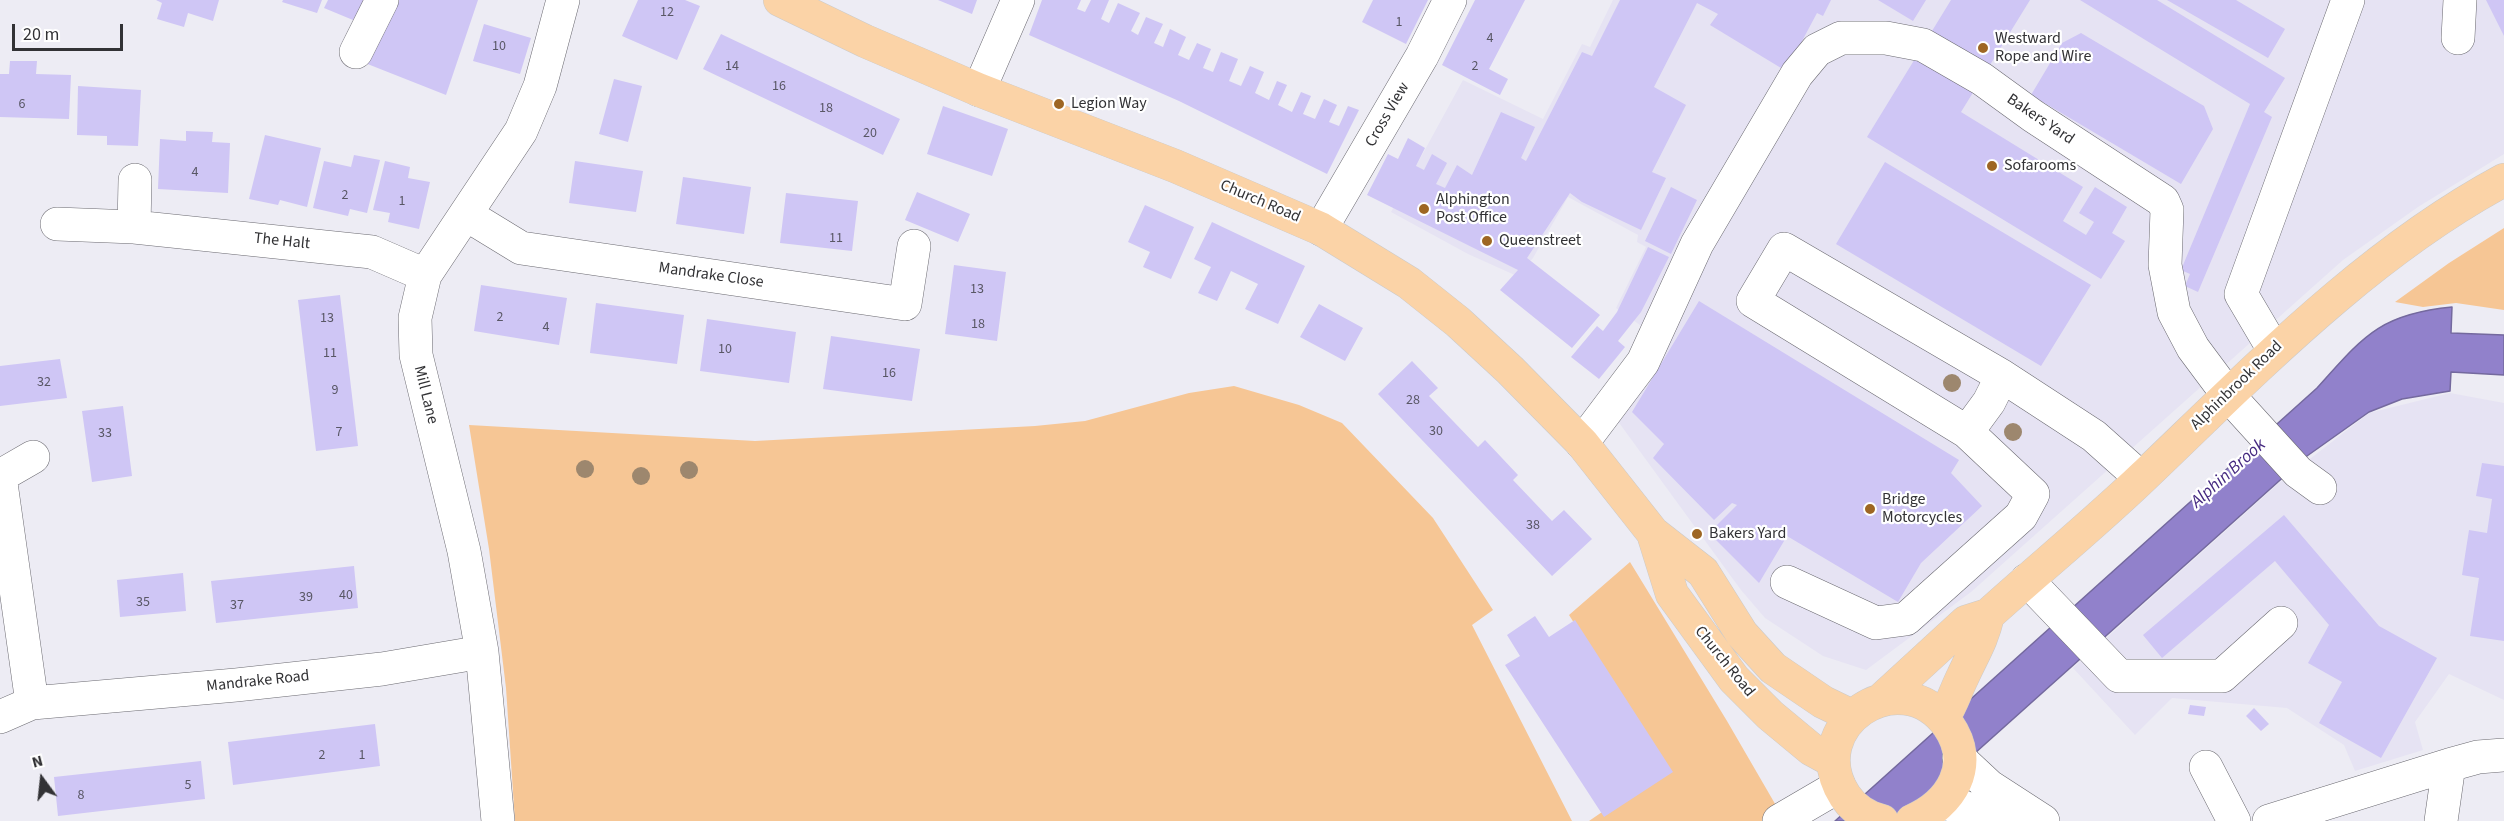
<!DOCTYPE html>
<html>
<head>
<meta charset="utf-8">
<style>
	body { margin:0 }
	#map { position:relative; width:2504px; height:821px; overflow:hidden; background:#edecf4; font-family:"Source Sans 3",sans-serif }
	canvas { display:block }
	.north { position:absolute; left:12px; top:749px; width:60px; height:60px; -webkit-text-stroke:4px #fff; paint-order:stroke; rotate:345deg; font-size:16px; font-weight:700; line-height:24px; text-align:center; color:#323235 }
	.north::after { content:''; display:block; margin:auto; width:21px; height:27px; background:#323235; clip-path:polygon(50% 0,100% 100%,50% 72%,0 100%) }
	.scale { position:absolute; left:12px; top:24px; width:111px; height:27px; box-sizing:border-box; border:3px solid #323235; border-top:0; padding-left:8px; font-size:18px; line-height:21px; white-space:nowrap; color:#323235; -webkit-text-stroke:4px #fff; paint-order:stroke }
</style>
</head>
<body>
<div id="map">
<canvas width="2504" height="821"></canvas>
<div class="north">N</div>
<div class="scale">20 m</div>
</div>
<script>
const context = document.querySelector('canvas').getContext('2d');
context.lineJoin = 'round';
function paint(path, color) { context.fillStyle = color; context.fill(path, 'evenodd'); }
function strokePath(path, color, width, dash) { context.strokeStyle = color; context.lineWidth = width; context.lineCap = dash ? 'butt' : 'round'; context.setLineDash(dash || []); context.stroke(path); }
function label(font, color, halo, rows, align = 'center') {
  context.font = font + ' "Source Sans 3",sans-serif'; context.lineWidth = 4.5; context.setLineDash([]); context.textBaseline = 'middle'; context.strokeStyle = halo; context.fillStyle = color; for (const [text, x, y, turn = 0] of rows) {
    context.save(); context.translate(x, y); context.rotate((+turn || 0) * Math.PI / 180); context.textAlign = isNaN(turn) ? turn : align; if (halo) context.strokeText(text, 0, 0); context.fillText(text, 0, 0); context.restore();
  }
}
paint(new Path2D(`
	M1613,0H2504V154L2418,207L2343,260L1971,592L1866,670L1823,656L1765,618L1741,590L1601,398L1647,330L1616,308L1646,247L1637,242L1638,235L1568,197L1533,258L1517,276L1468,254L1391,212L1463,80L1543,119L1582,44L1590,47Z
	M2450,393L2504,403V700L2449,674L2415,722L2423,750L2355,771L2344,745L2287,708L2172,698L2135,735L2073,668L2279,483L2369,413Z`), '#e6e3f3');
paint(new Path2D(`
	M2504,228V310L2456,303L2423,307L2395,302L2449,263Z
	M1234,386L1299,405L1342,423L1433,518L1493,610L1472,625L1572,821H515L506,688L489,549L469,425L755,441L1035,426L1085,421L1189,393Z
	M1630,562L1727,721L1785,821H1589L1666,768L1569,615Z`), '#f6c695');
const water = new Path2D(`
	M2452,307L2451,333L2504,335V375L2451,372L2450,391L2402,399L2369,412L2307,456L1899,821H1835L2317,388C2363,337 2379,314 2452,307Z`);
paint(water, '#9181cb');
strokePath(water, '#74699e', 1.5);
paint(new Path2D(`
	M156,0H219L213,21L188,13L184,27L157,19L162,3Z
	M283,0H322L317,13L282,2Z
	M328,0H365L353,20L324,8Z
	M392,0H478L446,95L365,63Z
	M638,0H685L700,6L677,60L622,36Z
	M938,0H977L972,14Z
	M1042,0H1081L1077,9L1085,12L1091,0H1109L1101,19L1109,23L1118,3L1140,13L1131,31L1138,35L1146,17L1163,24L1154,43L1163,47L1170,29L1186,37L1178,55L1189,60L1197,43L1211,49L1203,68L1213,72L1221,52L1238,59L1229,81L1241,86L1250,66L1264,72L1255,93L1269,100L1277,81L1287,85L1278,105L1292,112L1301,92L1311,96L1303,114L1315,119L1324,99L1337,105L1329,122L1339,126L1348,106L1359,110L1327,174L1179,101L1029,35Z
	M1373,0H1428L1406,44L1362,22Z
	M1475,0H1525L1489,69L1508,79L1500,95L1442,65Z
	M1620,0H1831L1823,16L1817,13L1786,71L1710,25L1718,14L1697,3L1654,87L1686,105L1652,172L1666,178L1641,230L1582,202L1570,193L1527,258L1600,315L1572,348L1500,290L1518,270L1367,195L1388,154L1398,159L1408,138L1425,148L1416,166L1424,170L1432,154L1447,163L1436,184L1445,188L1457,165L1472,175L1501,112L1535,127L1521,158L1526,161L1582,52L1592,56Z
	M1878,0H1926L1913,21Z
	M1951,0H2030L1961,112L2083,187L2063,221L2086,235L2094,222L2079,213L2095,187L2127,207L2112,233L2125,241L2101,279L1867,137Z
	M2080,0H2157L2285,78L2264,112L2272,117L2198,292L2185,286L2190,274L2181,270L2250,104Z
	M2167,0H2236L2285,29L2268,58Z
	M2486,0H2504V36Z
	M484,24L531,38L520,74L473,61Z
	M2081,33L2204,106L2213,129L2181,184L2031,95L2062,43Z
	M721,34L900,119L883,155L703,69Z
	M10,61H37L36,74L71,75L69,119L0,117V74H9Z
	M614,79L642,86L628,142L599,134Z
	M78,86L141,90L138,146L107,145V136L77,135Z
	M943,106L1008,129L992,176L927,154Z
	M186,131L213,132L212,142L230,143L228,193L158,189L160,139L186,141Z
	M265,135L321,148L307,207L280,200L278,205L249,199Z
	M354,155L380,160L367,213L350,209L348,216L313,208L324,161L351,167Z
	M385,161L410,167L408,178L430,182L419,229L388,222L390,213L373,210Z
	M575,161L643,171L636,212L569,203Z
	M1885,162L2091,285L2041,366L1836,244Z
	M683,177L751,187L744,234L676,224Z
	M1671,187L1697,200L1671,254L1645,241Z
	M917,192L970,214L958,242L905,220Z
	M786,193L858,201L852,251L780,243Z
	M1145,205L1194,227L1171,279L1143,267L1150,252L1128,242Z
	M1212,222L1305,266L1278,324L1245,309L1258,284L1231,271L1217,301L1198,293L1211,267L1194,259Z
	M1648,247L1669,257L1641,312L1618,341L1625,347L1599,379L1571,357L1597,326L1603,331L1617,312Z
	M954,265L1006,272L997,341L945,334Z
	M481,285L567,298L559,345L474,331Z
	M340,295L358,446L316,451L298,300Z
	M1699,301L1959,460L1951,473L1982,506L1921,563L1898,602L1787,536L1759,583L1709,533L1737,505L1732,503L1714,520L1653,458L1664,444L1632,412Z
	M596,303L684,315L677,364L590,353Z
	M1319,304L1363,328L1345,361L1300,337Z
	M707,319L796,332L789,383L700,371Z
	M831,336L920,349L912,401L823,389Z
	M60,359L67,398L0,406V366Z
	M1412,361L1438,388L1429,396L1478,447L1485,440L1518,475L1513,480L1552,521L1564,510L1592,539L1552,576L1378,394Z
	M123,406L132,476L92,482L82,411Z
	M2482,463L2504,466V641L2470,636L2479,578L2462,575L2469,530L2487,533L2492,499L2476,496Z
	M2284,515L2379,626L2437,658L2381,758L2319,723L2342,682L2308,663L2329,625L2275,561L2162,658L2143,635Z
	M354,566L358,608L216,623L211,581Z
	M183,573L186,611L120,617L117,580Z
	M1535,616L1549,637L1575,620L1673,772L1604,817L1505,665L1520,656L1507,635Z
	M2190,705L2206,707L2204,716L2188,714Z
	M2254,708L2269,724L2261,731L2246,716Z
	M375,724L380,766L233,785L228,742Z
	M201,761L205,799L58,816L54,777Z`), '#cfc6f5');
const minor = new Path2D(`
	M2458,38L2460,0
	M356,52L382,0
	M979,90L1018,0
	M467,215L521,248L905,304L914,246
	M57,224L134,227L372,252L425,275
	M134,227L135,180
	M1321,229L1422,56L1450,0
	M2274,350L2241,294L2348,0
	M2002,376L1989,402L1967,432L1753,301L1784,249L2002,376L2094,436L2141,478
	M1582,443L1643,362L1697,244L1797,74L1817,50L1841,38H1886L1923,45L1982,79L2033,116L2163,201L2167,210L2165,265L2174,312L2193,348L2228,395L2298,472L2320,488
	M2027,580L2119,676H2222L2281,623
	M1787,582L1876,623L1906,619L2021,516L2033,494L1967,432
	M32,703L0,476L33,457
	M0,717L32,703L236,685L382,669L482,652
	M1959,758L1989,786L2043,821
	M2206,767L2234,821
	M1942,803L2026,821
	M498,821L482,652L464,551L416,355L415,318L425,275L521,131L540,86L563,0
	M1779,821L1839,786
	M2269,821L2449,765L2478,757L2504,755
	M2441,821L2449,765`);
const major = new Path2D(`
	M780,0L865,41L979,90L1175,166L1321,229L1409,283L1458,322L1510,370L1582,443L1653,533L1703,572L1742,634L1773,668L1823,702L1852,716
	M1653,533L1672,594L1734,679L1770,715L1811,749L1833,761
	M1881,700L1966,622L1988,615C2040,568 2094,524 2144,476C2255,370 2368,253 2504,180
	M1943,718C1952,704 1956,690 1963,676C1974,652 1982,641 1988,615
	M1882,821C1867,818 1853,808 1845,796C1800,726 1900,659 1948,725C1976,765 1951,804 1912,821`);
strokePath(minor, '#6b6a71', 34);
strokePath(major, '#cacaca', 34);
strokePath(minor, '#fff', 33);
strokePath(major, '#fbd3a7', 33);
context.fillStyle = '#9d876e';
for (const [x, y] of [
	[1952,383],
	[2013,432],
	[585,469],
	[689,470],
	[641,476]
]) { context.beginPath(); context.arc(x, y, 9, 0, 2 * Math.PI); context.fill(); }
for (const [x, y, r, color] of [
	[1983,48,6,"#9e6623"],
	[1059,104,6,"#9e6623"],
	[1992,166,6,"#9e6623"],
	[1424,209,6,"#9e6623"],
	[1487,241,6,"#9e6623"],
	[1870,509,6,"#9e6623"],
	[1697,534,6,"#9e6623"]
]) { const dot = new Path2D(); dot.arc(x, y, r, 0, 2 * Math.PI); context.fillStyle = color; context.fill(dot); strokePath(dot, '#fff', 2); }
label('14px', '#595765', null, [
	["12",667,13],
	["1",1399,23],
	["4",1490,39],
	["10",499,47],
	["14",732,67],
	["2",1475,67],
	["16",779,87],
	["6",22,105],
	["18",826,109],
	["20",870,134],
	["4",195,173],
	["2",345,196],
	["1",402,202],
	["11",836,239],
	["13",977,290],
	["2",500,318],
	["13",327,319],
	["18",978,325],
	["4",546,328],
	["10",725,350],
	["11",330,354],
	["16",889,374],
	["32",44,383],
	["9",335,391],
	["28",1413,401],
	["30",1436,432],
	["7",339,433],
	["33",105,434],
	["38",1533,526],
	["40",346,596],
	["39",306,598],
	["35",143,603],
	["37",237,606],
	["2",322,756],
	["1",362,756],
	["5",188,786],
	["8",81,796]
]);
label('16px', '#323235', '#fff', [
	["Westward",1995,39],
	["Rope and Wire",1995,57],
	["Legion Way",1071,104],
	["Sofarooms",2004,166],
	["Alphington",1436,200],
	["Post Office",1436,218],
	["Queenstreet",1499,241],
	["Bridge",1882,500],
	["Motorcycles",1882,518],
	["Bakers Yard",1709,534]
], 'left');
label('16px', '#323235', '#fff', [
	["Cross View",1388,115,-60],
	["Bakers Yard",2040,120,34],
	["Church Road",1260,202,23],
	["The Halt",282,242,6],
	["Mandrake Close",711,276,8],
	["Alphinbrook Road",2237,386,-44],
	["Mill Lane",425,395,76],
	["Church Road",1724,662,51],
	["Mandrake Road",258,682,-6]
]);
label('italic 18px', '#452980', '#fff', [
	["Alphin Brook",2229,474,-42]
]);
</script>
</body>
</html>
